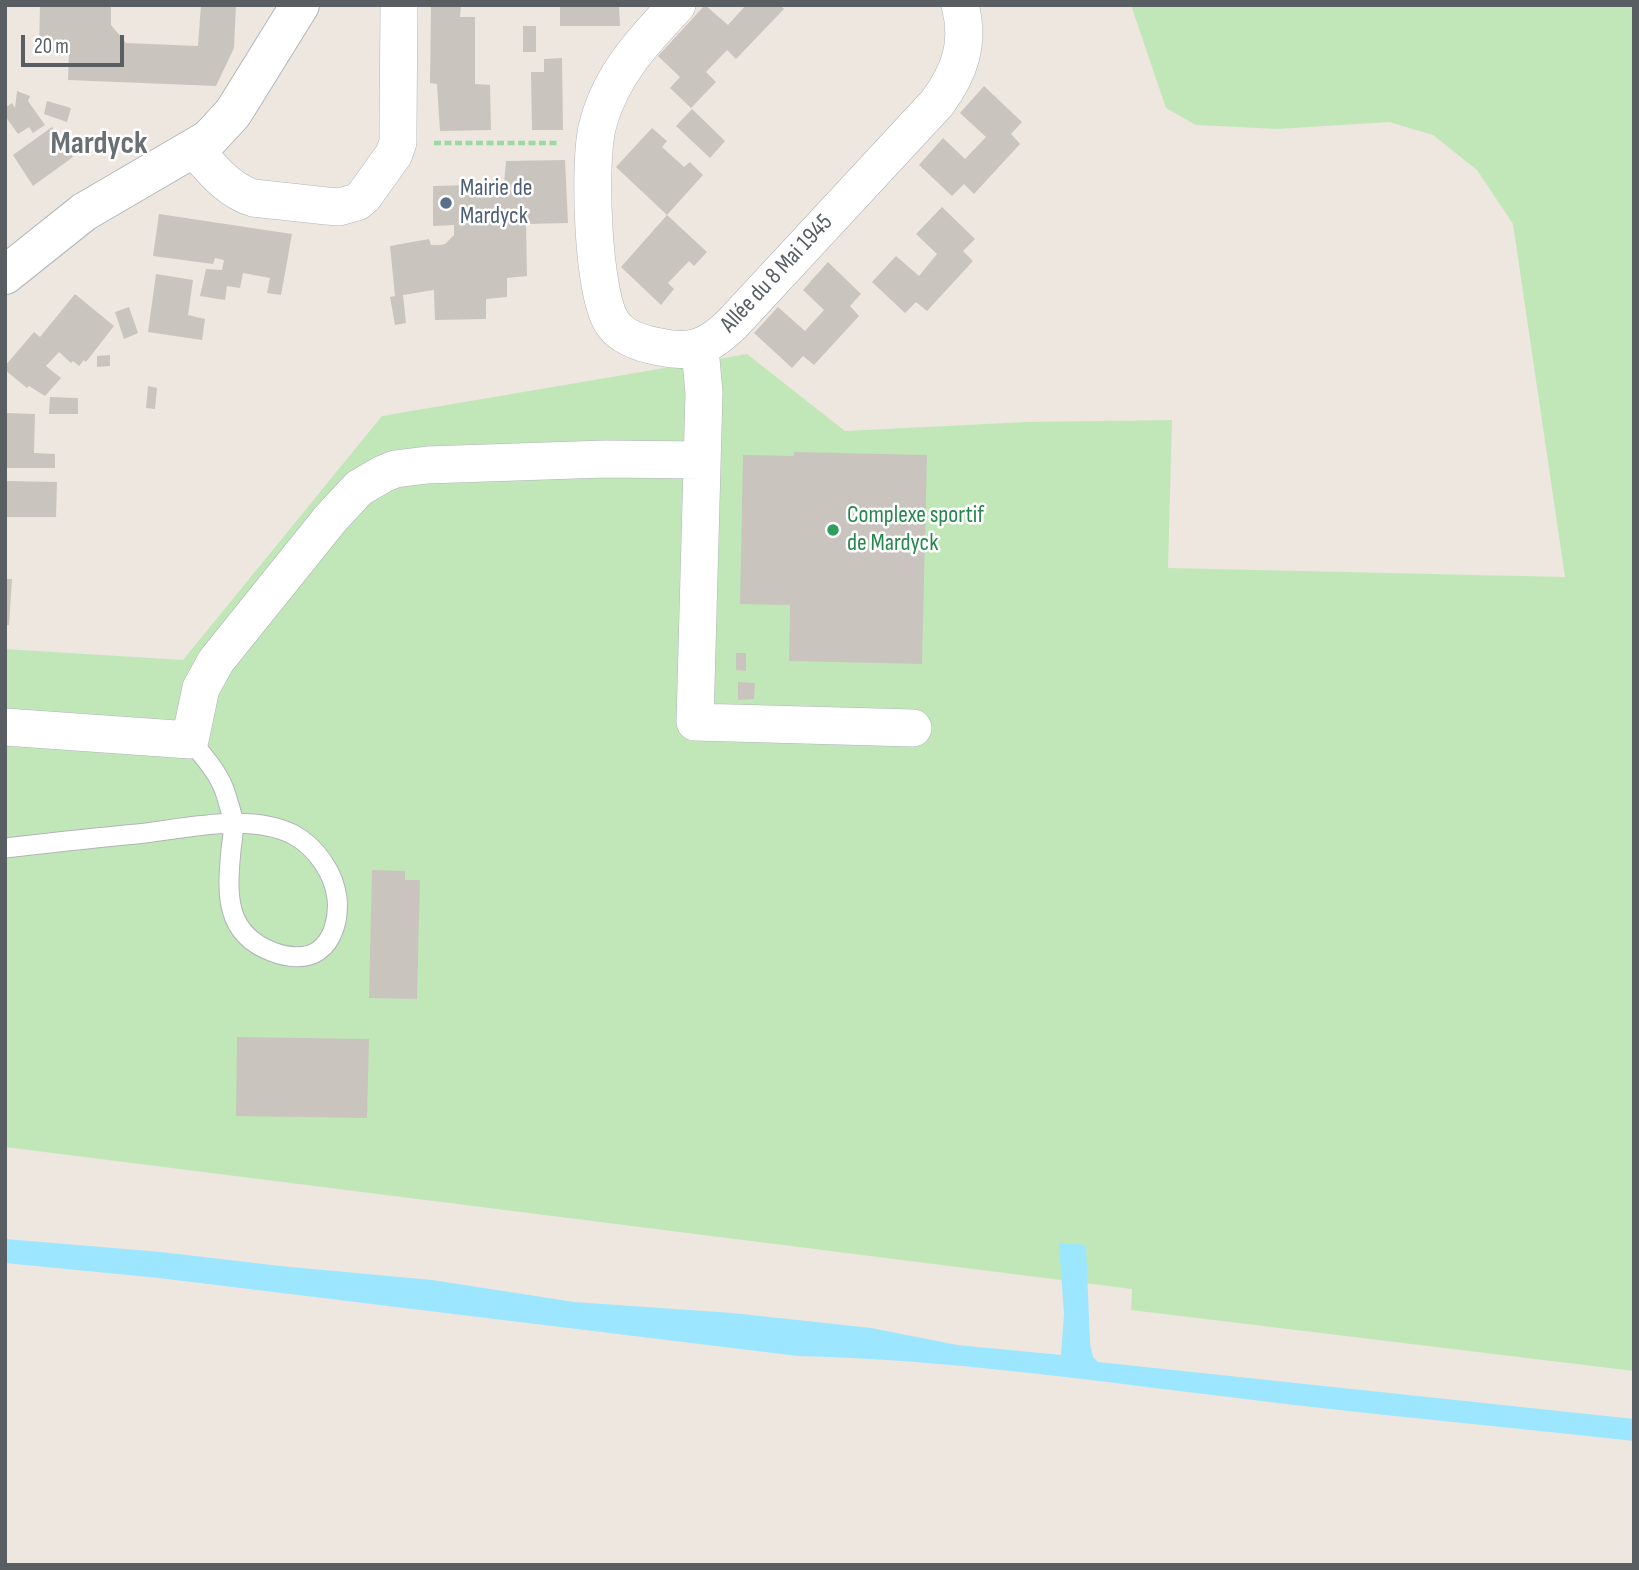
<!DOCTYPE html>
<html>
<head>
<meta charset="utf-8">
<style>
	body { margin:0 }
	#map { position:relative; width:1639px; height:1570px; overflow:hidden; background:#ede7df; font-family:"Sofia Sans Condensed",sans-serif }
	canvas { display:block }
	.frame { position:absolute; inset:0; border:7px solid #585e62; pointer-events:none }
	.scale { position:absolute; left:21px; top:35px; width:103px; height:32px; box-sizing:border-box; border:4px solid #585e62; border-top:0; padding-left:9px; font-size:21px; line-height:24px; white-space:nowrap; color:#585e62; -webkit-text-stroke:5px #fff; paint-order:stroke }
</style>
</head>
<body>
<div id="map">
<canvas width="1639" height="1570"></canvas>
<div class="frame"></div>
<div class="scale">20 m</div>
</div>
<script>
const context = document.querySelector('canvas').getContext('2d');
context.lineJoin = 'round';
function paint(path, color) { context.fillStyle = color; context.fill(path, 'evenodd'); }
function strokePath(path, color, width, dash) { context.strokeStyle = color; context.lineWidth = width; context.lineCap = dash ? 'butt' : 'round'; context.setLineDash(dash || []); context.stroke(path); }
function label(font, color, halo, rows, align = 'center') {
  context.font = font + ' "Sofia Sans Condensed",sans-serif'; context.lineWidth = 5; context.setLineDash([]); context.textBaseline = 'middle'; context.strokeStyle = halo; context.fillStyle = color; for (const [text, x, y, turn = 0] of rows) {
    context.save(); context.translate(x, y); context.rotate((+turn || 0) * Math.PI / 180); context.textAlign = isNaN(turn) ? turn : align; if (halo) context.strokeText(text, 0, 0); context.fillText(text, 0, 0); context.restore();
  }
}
paint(new Path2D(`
	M1131,5H1634V1371L1131,1310L1132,1289L5,1147V649L183,660L382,416L747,354L845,431L1026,422L1172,420L1168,568L1565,577L1513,224L1477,170L1433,135L1389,122L1278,129L1196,125L1166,108Z`), '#c1e7b8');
paint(new Path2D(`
	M5,1239L161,1252L280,1266L432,1280L574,1302L732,1313L871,1328L957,1345L1061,1355L1064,1314L1059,1243L1086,1245L1090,1344L1093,1357L1098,1362L1634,1419V1441C1499,1426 1364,1414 1229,1397C1086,1380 942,1359 798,1356L159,1278L5,1263Z`), '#9ce6ff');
paint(new Path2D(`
	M40,5H111V25L126,43L198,46L201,5H236L234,48L216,86L68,80L69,53L39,50Z
	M431,5H461L460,17H475V84L490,85L491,130L440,131L437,84L430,83Z
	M560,5H619L620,26H560Z
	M705,5L728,25L746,5H780L784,9L736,59L727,50L706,72L716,82L691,108L670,88L680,77L658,56Z
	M523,26H536V52H523Z
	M562,58L563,130H532L531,72H544V59Z
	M984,86L1022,122L1011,134L1020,144L974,194L964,184L952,196L919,165L943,138L965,159L986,137L960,113Z
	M17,91L30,96L28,101L45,125L33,133L29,127L18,134L5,116V108L12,103L15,108Z
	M47,101L71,108L67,122L44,114Z
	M692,109L725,141L710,158L676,126Z
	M52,127L73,157L33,186L13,155Z
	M652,128L667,141L662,147L684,167L690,162L703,175L667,215L707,252L694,266L689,261L668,283L674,289L661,305L621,267L667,215L616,167Z
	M565,160L568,223L526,224L527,276L507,278V297L486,299V319L435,320L434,290L403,295L406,323L395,325L390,297L395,296L390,246L429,239L431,245H440L445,244L454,235V225L433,226V186L504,184L506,161Z
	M942,207L975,239L963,251L973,261L927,311L916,302L905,313L872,282L896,256L919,276L937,254L916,234Z
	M159,214L292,234L281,295L267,293L270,278L243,273L240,288L227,286L225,300L200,296L206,269L222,270L224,260L215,258L213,264L153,256Z
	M828,262L861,294L850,306L859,316L814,365L803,356L792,368L754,333L778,307L805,331L824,310L803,290Z
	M156,274L193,280L188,315L205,319L202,340L148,332Z
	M75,294L114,326L86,362L84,360L79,366L73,361L71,363L59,352L46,366L61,378L45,396L29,386L27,388L5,370V366L34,332L40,337Z
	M129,307L138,333L124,339L115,312Z
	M110,355V366L97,367V356Z
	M148,386L157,388L155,409L146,408Z
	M50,397L78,398V414H49Z
	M5,413L35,414L34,453L55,454V468H5Z
	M794,452L927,455L922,664L789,661L790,605L740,604L743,455L794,456Z
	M5,481L57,482L56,517H5Z
	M5,579H12L9,625H5Z
	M736,653H746V671L736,670Z
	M738,682L755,683L754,699L738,700Z
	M372,870L405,871V880H420L417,999L369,998Z
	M237,1037L369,1039L367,1118L236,1116Z`), '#cac4be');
const lane = new Path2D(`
	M5,848C49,843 93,838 137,834C183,829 251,812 294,835C316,847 334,873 337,898C339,917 334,940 318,951C305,960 286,957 273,952C224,934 227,893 231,850C232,841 234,832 233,823C233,815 229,806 227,798C221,775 205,758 190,740`);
const street = new Path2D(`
	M677,5C643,41 611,75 598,124C588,158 592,296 613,324C623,338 643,344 660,347C692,354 708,347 732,324L937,103C960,72 970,43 960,5
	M194,149C211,168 228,190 253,198L327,206L339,207L357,202L364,196L394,154L398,142V128L399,5
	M700,348L704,393L695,722L913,728
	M5,727L190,740L201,688L216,661L331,518L359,488L383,474L395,469L427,465L605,459L701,460`);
const secondary = new Path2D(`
	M5,275L84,212L209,139L233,113L300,5`);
strokePath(lane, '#b0b4b8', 21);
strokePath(street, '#b0b4b8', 38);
strokePath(secondary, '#b1b7bc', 40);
strokePath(new Path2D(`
	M434,143H559`), '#9ada9f', 4.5, [7, 3.5]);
strokePath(lane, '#fff', 19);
strokePath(street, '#fff', 37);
strokePath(secondary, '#fff', 38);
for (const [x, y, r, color] of [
	[446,203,7,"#5c6f8a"],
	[833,530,7,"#2e9e5b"]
]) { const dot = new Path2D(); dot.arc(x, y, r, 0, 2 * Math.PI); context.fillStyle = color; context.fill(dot); strokePath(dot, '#fff', 2.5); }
label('24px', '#4e5e75', '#fff', [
	["Mairie de",460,189],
	["Mardyck",460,217]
], 'left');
label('24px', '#585e62', '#fff', [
	["Allée du 8 Mai 1945",777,274,-47]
]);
label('24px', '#27864d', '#fff', [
	["Complexe sportif",847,516],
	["de Mardyck",847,544]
], 'left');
label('bold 32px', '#697074', '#fff', [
	["Mardyck",99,145]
]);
</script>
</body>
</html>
